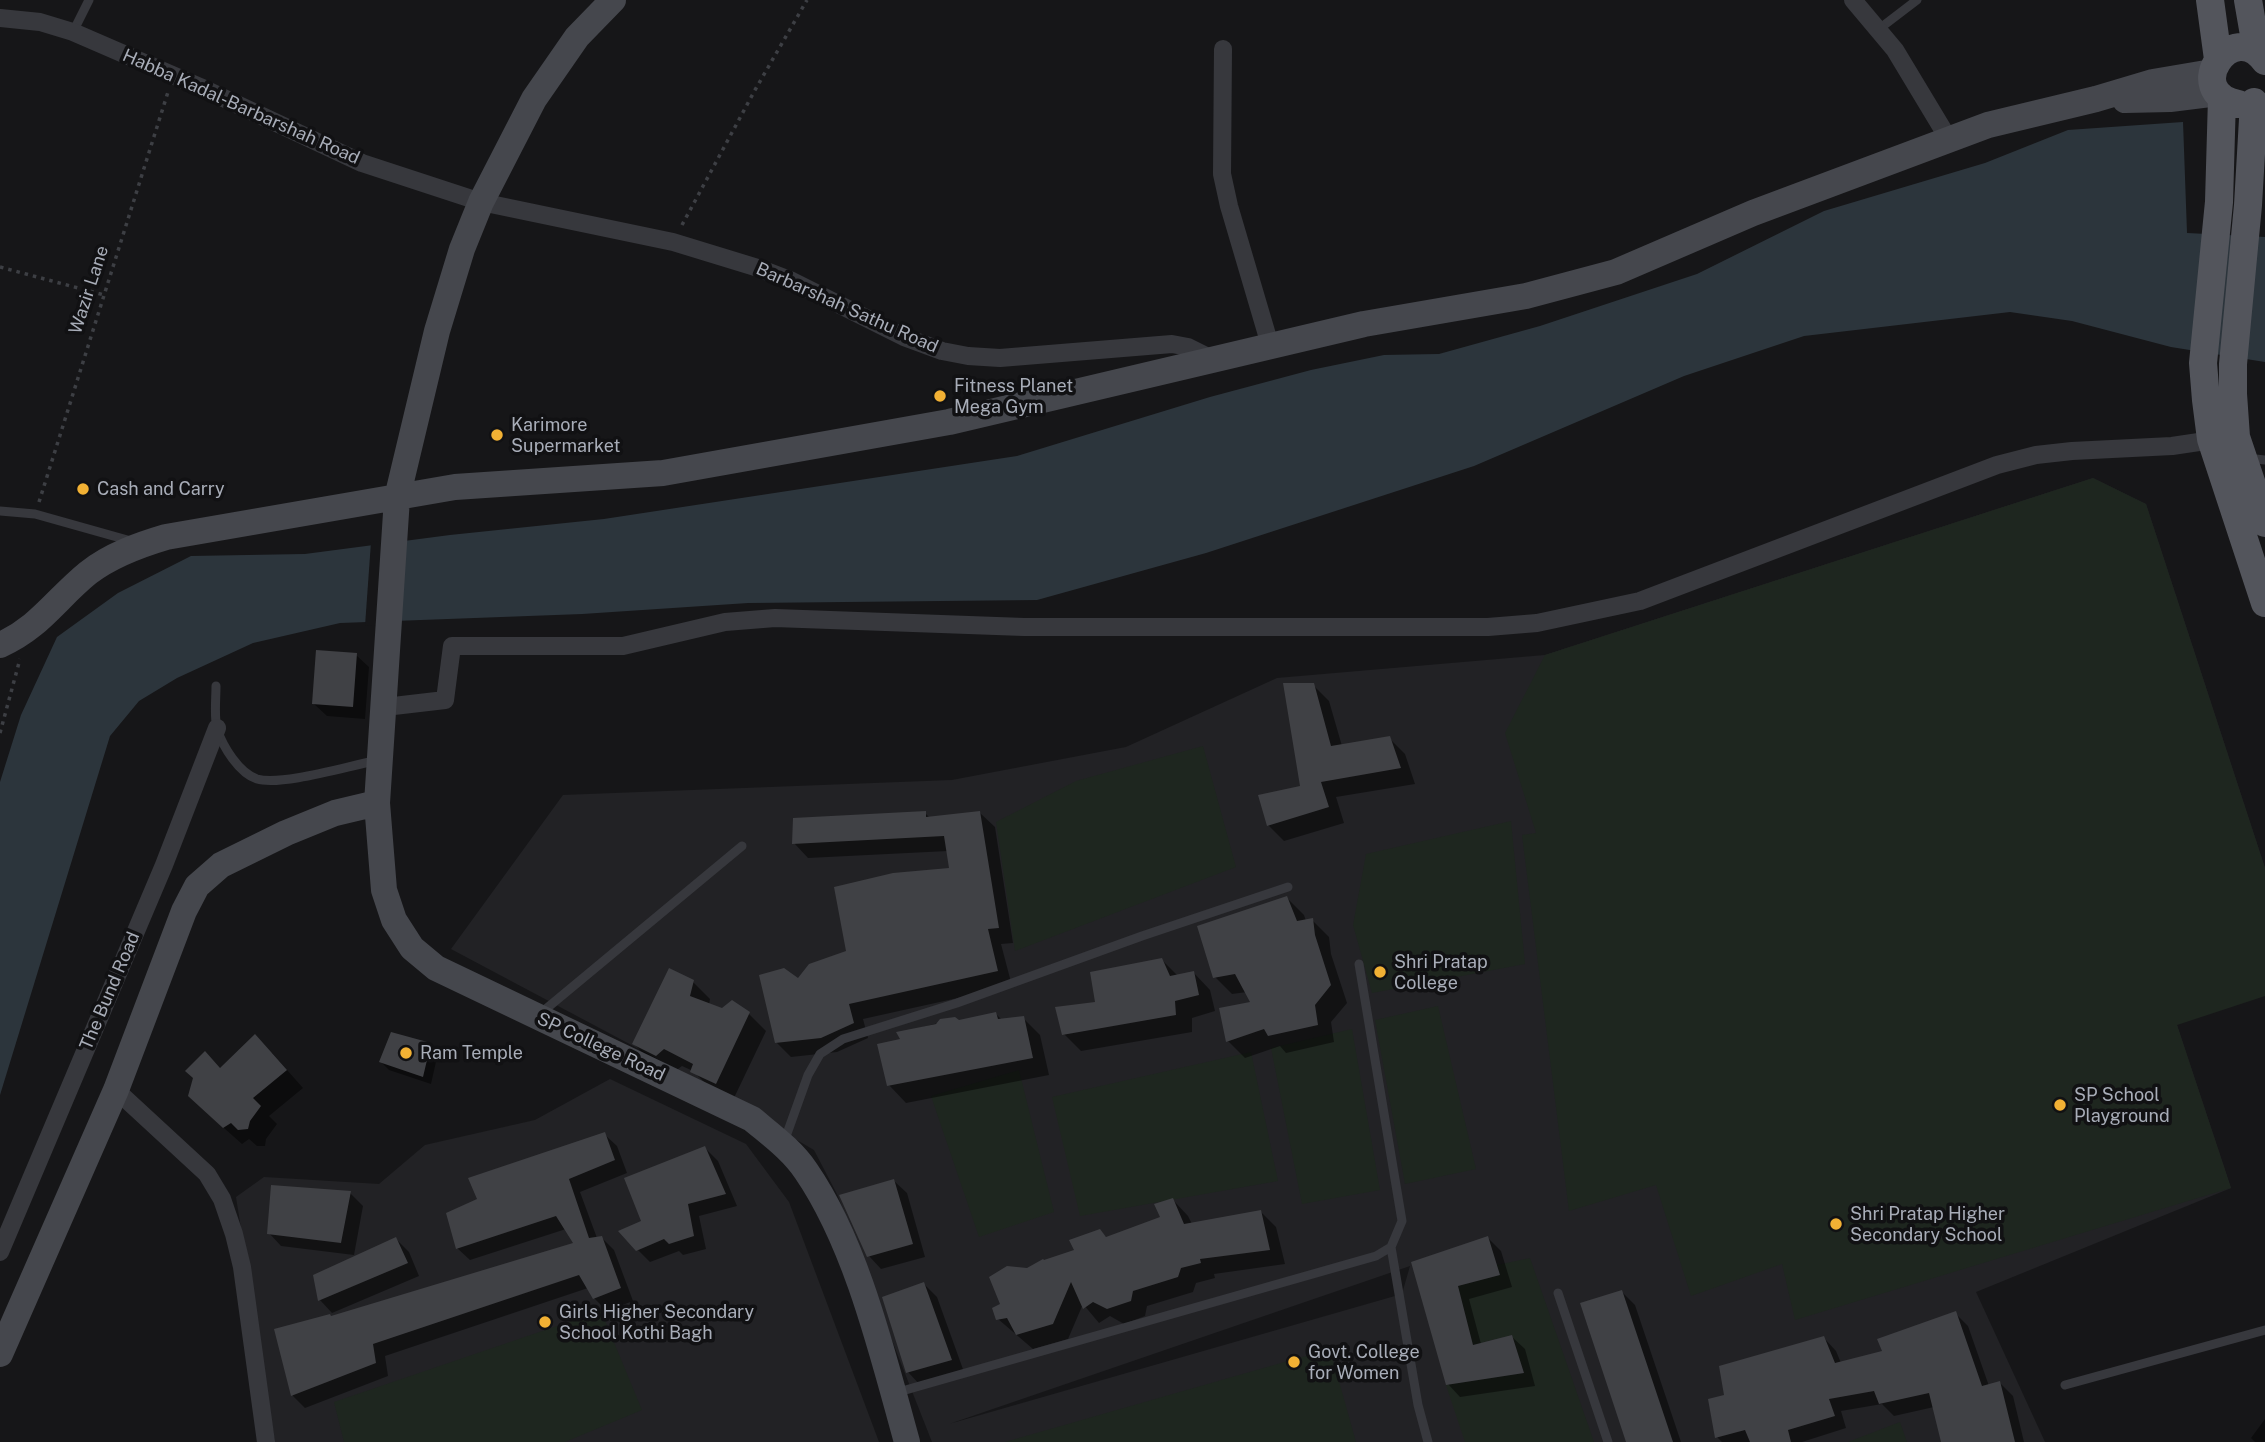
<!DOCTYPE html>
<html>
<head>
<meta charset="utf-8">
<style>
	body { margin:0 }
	canvas { display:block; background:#161618 }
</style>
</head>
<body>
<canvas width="2265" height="1442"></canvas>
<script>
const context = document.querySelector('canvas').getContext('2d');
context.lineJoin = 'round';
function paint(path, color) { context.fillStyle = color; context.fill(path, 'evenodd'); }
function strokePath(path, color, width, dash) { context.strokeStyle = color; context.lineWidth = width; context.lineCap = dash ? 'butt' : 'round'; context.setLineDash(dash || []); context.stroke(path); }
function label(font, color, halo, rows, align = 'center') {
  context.font = font + ' "Public Sans",sans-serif'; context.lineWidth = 7; context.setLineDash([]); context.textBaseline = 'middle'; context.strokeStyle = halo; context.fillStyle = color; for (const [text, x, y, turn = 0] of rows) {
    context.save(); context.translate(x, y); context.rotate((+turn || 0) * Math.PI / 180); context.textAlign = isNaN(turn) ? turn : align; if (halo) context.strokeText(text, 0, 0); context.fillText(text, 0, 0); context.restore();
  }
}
paint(new Path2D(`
	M2093,478L2146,504L2265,868L2177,1025L2231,1188L1976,1292L2045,1442H932L860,1259L838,1196L814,1150L654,1057L451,949L563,795L952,780L1126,747L1277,678L1545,655ZM1410,1266L1402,1294L949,1424Z
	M610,1079L746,1144L789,1202L879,1442H275L236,1197L264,1177L379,1184L425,1145L535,1120Z`), '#222225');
paint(new Path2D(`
	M2093,478L2146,504L2265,868V996L2177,1025L2231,1188L1795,1320L1782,1264L1691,1296L1656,1185L1569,1211L1522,835L1536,833L1505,733L1545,655Z
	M1203,746L1236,867L1015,951L996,822L1076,781Z
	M1511,821L1525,964L1372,993L1353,925L1366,854Z
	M1438,1006L1476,1169L1405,1184L1375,1020Z
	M1352,1029L1380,1190L1302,1204L1271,1048Z
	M1251,1052L1278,1181L1080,1216L1052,1097Z
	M1019,1070L1054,1212L979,1237L931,1096Z
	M1530,1258L1594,1442H1465L1446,1385L1524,1373L1512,1335L1473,1345L1458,1286L1500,1275L1497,1265Z
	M601,1311L642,1410L565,1442H344L334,1402Z
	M1330,1349L1356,1442H1005Z
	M1900,1422L1907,1442H1848Z`), '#1e261f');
paint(new Path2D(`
	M2183,122L2187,233L2265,237V362L2171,347L2072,321L2010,312L1804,336L1684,376L1474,466L1206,553L1037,600L748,603L582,614L340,623L253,643L177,678L139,701L110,736L0,1095V782L21,715L57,637L118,593L191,556L305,554L450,535L604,519L1017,456L1210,397L1311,370L1384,355L1439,354L1540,326L1697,274L1824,211L1985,163L2068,130Z`), '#2c353c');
paint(new Path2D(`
	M404,538L399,624L365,626L371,542Z`), '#161618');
paint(new Path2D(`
	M356,655L369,667L365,719L327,716L314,704Z
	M1313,685L1329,701L1342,746L1389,738L1405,754L1415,784L1336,797L1344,823L1284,841L1268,825L1302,787Z
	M925,813L930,818L980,813L995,827L1013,943L1001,944L1012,986L863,1019L868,1038L837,1052L791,1057L776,1042L799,980L848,952L951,870L948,851L808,858L794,843Z
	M1287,898L1304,915L1306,921L1312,920L1329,937L1331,954L1347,1003L1331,1022L1334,1042L1286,1053L1280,1046L1245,1058L1228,1041L1252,1003L1247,992L1232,994L1215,977Z
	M1162,960L1178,976L1193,972L1210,990L1215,1011L1192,1018V1032L1081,1051L1064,1034L1097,1004Z
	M693,982L710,999L709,1005L722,1010L749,1014L766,1031L733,1100L710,1088L693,1071L682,1066L674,1072L651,1061L634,1044Z
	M996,1014L1002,1020L1023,1018L1040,1035L1049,1075L906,1103L889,1085L902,1041L899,1033L954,1019L959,1022Z
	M430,1045L438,1053L431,1084L389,1070L381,1062Z
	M272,1053L303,1088L269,1116L277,1124L266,1139L265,1146H257L249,1139L242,1144L207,1113L221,1070Z
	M604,1134L617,1146L627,1173L580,1192L597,1238L601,1237L614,1250L633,1301L607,1311L594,1298L588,1288L385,1356L388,1376L305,1408L293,1396L276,1330L332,1318L576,1244L566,1229L470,1260L457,1248Z
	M705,1148L718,1161L737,1206L699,1216L706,1249L683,1255L679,1251L650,1262L637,1249L643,1222Z
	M894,1181L907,1193L925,1257L881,1269L869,1256Z
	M350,1193L363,1206L354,1255L281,1246L269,1233Z
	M1173,1200L1188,1216L1192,1224L1261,1212L1276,1227L1285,1264L1214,1274L1215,1278L1196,1283L1193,1292L1147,1306L1145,1316L1124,1324L1110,1316L1099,1323L1083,1304L1068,1339L1033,1349L998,1319L1003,1305L1028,1270L1076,1251L1100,1231L1108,1239L1162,1218Z
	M1488,1238L1501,1251L1512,1287L1469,1299L1481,1344L1512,1337L1525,1349L1535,1386L1460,1397L1448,1384L1413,1263Z
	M396,1239L409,1252L419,1276L332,1313L320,1300L315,1276Z
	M924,1284L937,1297L964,1372L920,1385L908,1372Z
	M1622,1292L1635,1305L1681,1442H1628Z
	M1955,1313L1968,1326L1989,1386L2000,1383L2013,1396L2024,1442H1943L1934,1407L1894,1416L1882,1404L1841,1411L1846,1428L1802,1442H1722L1717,1437L1726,1396L1824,1338L1836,1351L1841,1363L1884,1352Z
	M2265,1419V1442H2255L2251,1438Z`), '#0007');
paint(new Path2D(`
	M316,650L357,653L353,707L312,704Z
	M1283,683H1314L1331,746L1390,736L1401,768L1321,782L1329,807L1267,826L1258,795L1300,786Z
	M926,811V817L980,811L999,928L988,929L998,971L849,1004L854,1023L821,1038L775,1043L759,975L784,968L798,978L809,964L846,951L834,887L893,873L949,868L944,836L792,844L793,818Z
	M1287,896L1297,921L1313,918L1315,935L1331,985L1315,1005L1318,1025L1268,1036L1264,1029L1226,1042L1219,1008L1250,1002L1235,974L1213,978L1197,926Z
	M1162,958L1170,976L1194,971L1199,995L1175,1001L1176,1015L1062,1035L1055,1007L1095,1002L1090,972Z
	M669,968L694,980L690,996L722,1008L732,1000L750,1012L716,1084L690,1072L693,1064L664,1049L656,1056L632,1044Z
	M996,1012L998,1019L1024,1016L1033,1058L887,1086L877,1044L900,1039L896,1032L936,1024L940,1019L955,1017L959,1020Z
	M391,1032L431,1043L423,1077L379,1062Z
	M255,1034L287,1070L253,1098L261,1106L250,1121L248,1129L238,1130L231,1123L223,1128L188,1096L193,1078L185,1071L205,1051L220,1068Z
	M605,1132L615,1160L569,1179L589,1238L602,1236L621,1288L593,1299L579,1275L373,1344L376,1363L291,1396L274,1329L330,1314L331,1316L573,1243L556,1216L456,1249L446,1213L477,1199L468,1178Z
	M705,1146L726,1194L688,1204L694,1236L669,1244L664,1239L636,1251L618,1231L641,1221L624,1178Z
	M894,1179L913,1244L867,1257L839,1195Z
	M271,1185L351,1191L341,1243L267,1234Z
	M1173,1198L1184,1224L1261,1210L1270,1250L1200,1259L1201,1263L1181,1268L1178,1277L1133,1291L1131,1301L1107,1309L1093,1302L1083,1309L1071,1282L1053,1324L1016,1335L1007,1318L996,1320L992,1308L1000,1304L989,1277L1007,1266L1027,1268L1043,1259L1044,1260L1074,1250L1069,1240L1100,1229L1106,1237L1160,1217L1154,1204Z
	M1488,1236L1500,1275L1458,1286L1473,1345L1512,1335L1524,1373L1446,1385L1411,1262Z
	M396,1237L408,1263L318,1301L313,1275Z
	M924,1282L952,1360L906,1373L882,1297Z
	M1622,1290L1673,1442H1626L1580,1303Z
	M1956,1311L1982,1386L2000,1381L2015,1442H1941L1929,1393L1879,1404L1874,1391L1829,1399L1835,1416L1788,1430L1791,1442H1750L1745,1430L1715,1438L1708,1399L1724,1395L1719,1366L1824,1336L1835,1363L1882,1351L1877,1339Z`), '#404145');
strokePath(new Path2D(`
	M682,225L755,90L807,0
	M0,267L104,295
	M39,502L168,92
	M0,733L20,659`), '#3d3f44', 3.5, [3.5, 5]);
strokePath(new Path2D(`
	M1879,29L1917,0
	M73,32L89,0
	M2247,458L2265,460
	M0,511L35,514L131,541
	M216,686C216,699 214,716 217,729C223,747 239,773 257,779C282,786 348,766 375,761
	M541,1013L742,846
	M784,1142L808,1075L820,1054L843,1039L957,1003L1142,936L1288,887
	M1391,1247L1418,1405L1428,1442
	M1558,1293L1608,1442
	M2065,1385L2265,1330
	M895,1393L1376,1256L1391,1247L1402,1221L1359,964`), '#37383d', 9);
strokePath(new Path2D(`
	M1853,0L1895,50L1948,138
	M0,18L40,22L73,32L200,87L362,163L481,202L673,242L758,268L792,281L904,337L942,351L968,356L1000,358L1172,344L1188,347L1214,360
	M1223,49L1222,174L1229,206L1270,345
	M385,707L445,700L452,646H623L725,622L775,618L1024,627H1488L1537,623L1640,601L1997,465L2036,455L2072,451L2172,446L2219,439
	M116,1090L207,1174L222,1199L234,1234L242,1267L266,1442
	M0,1252L164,865L217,728`), '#37383d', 18);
strokePath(new Path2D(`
	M613,0L577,37L534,99L481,202L462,249L437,331L397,498L377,803L384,890L394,920L412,948L436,968L752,1119C771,1135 792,1150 806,1171C857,1245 883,1356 907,1442
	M2125,100L2170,99L2218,93
	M0,645C39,628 56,599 88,573C111,555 139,545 166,537L455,487L663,473L949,422L1364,324L1526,296L1616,272L1753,213L1988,125L2096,99L2153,82L2212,72
	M0,1354L116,1090L184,911L197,886L221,865L286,833L335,813L377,803`), '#45474d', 26);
strokePath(new Path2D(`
	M2210,0L2218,59
	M2248,0L2257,52
	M2222,98L2219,202L2203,363L2206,400L2211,439L2265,603
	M2254,102L2248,205L2233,364V394L2236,437L2265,523
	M2238,104C2180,92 2233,16 2265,61`), '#53555c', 28);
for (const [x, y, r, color] of [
	[940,396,7,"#f2b134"],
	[497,435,7,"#f2b134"],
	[83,489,7,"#f2b134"],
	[1380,972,7,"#f2b134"],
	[406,1053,7,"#f2b134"],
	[2060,1105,7,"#f2b134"],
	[1836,1224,7,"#f2b134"],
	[545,1322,7,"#f2b134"],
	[1294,1362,7,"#f2b134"]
]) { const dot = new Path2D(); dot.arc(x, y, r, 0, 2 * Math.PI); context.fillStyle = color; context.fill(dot); strokePath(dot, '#111113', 2.5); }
label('18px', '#a8adb8', '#111113', [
	["Habba Kadal-Barbarshah Road",241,107,24],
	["Wazir Lane",89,290,-72],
	["Barbarshah Sathu Road",847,308,24],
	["The Bund Road",110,991,-67],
	["SP College Road",601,1047,25]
]);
label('18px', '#a8adb8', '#111113', [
	["Fitness Planet",954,386],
	["Mega Gym",954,407],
	["Karimore",511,425],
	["Supermarket",511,446],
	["Cash and Carry",97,489],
	["Shri Pratap",1394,962],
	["College",1394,983],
	["Ram Temple",420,1053],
	["SP School",2074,1095],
	["Playground",2074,1116],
	["Shri Pratap Higher",1850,1214],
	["Secondary School",1850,1235],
	["Girls Higher Secondary",559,1312],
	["School Kothi Bagh",559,1333],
	["Govt. College",1308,1352],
	["for Women",1308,1373]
], 'left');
</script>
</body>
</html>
